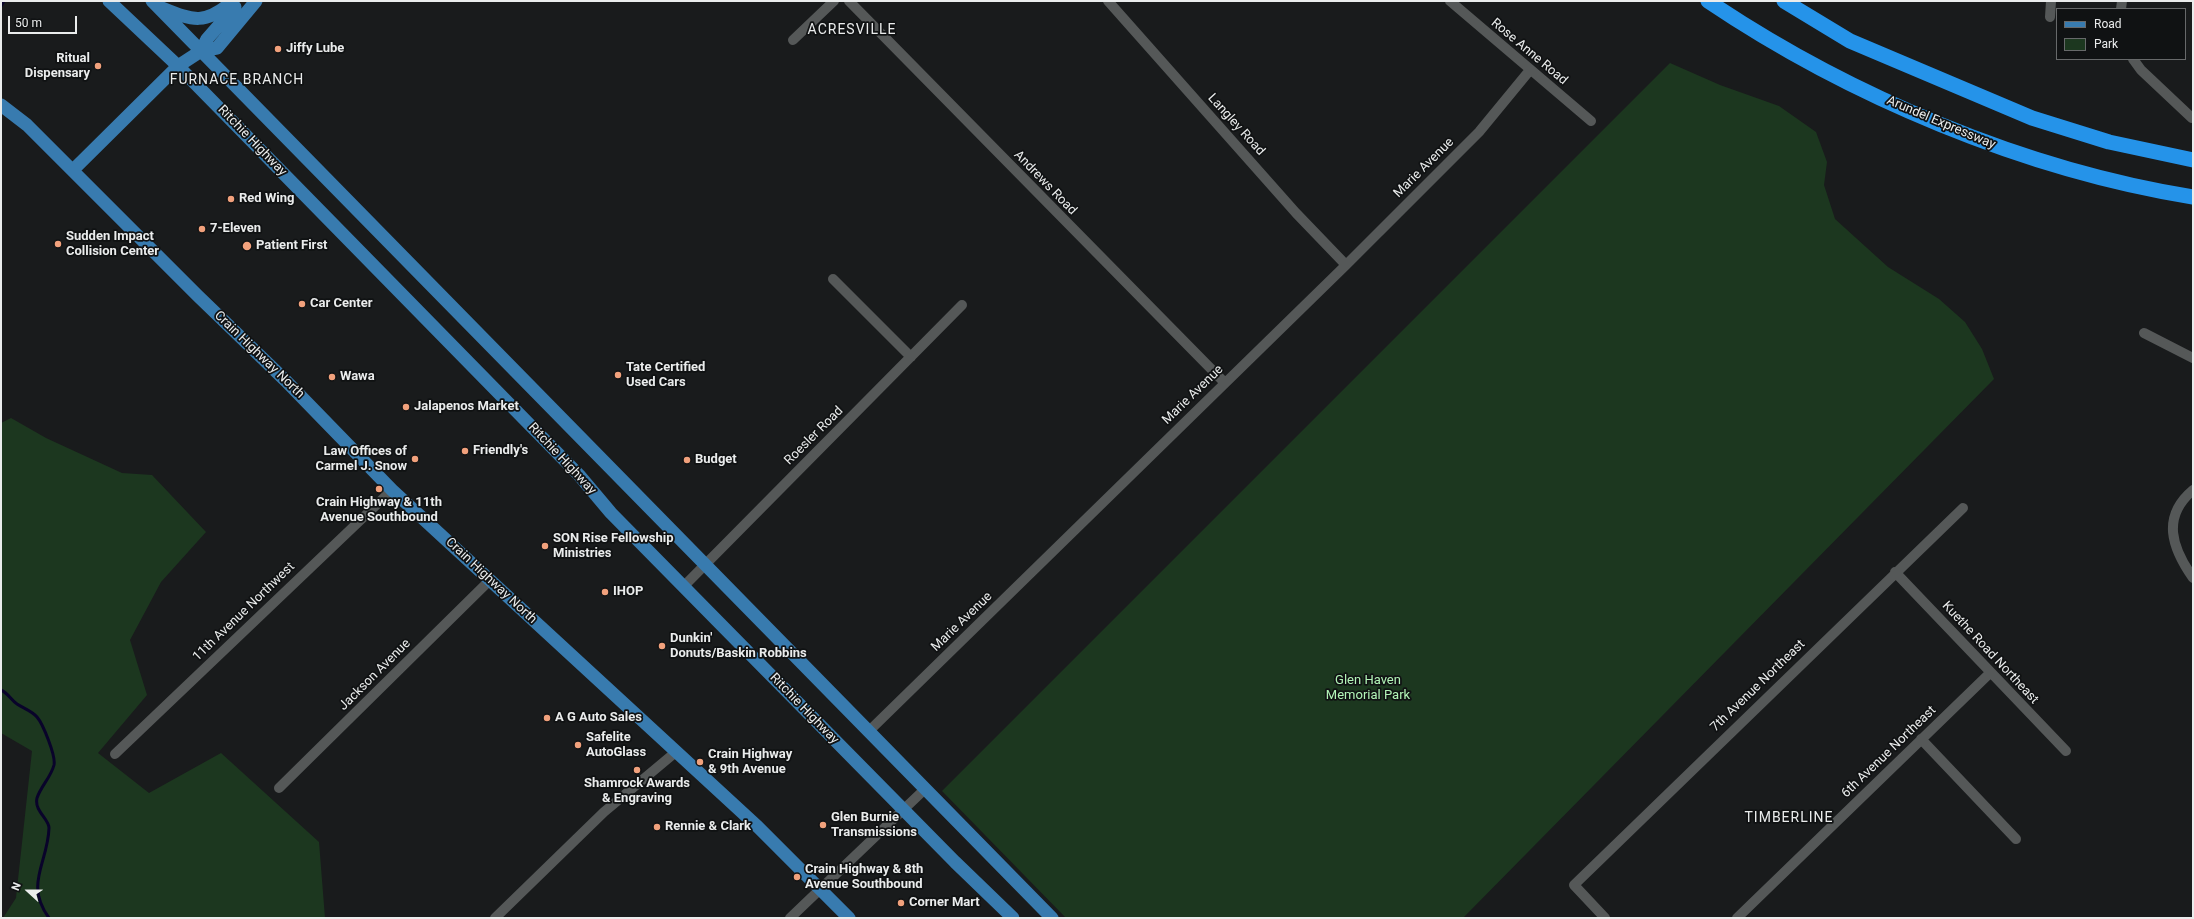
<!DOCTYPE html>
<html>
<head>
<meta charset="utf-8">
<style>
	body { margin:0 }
	#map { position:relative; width:2194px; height:919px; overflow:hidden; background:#191b1c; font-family:Roboto,sans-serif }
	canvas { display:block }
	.frame { position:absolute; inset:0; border:2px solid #eaecec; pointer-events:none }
	.legend { position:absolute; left:2056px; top:8px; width:130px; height:52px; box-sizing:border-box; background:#101213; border:1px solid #67696a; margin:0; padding:5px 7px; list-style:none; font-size:12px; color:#eaecec }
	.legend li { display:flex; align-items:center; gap:8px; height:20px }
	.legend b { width:20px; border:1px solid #67696a }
	.north { position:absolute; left:8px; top:871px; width:40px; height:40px; -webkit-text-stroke:3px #101213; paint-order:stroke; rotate:291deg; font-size:11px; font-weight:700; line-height:16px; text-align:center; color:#eaecec }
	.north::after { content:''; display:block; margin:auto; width:14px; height:18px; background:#eaecec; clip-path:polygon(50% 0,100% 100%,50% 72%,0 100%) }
	.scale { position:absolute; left:8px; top:16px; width:69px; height:18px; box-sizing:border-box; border:2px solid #eaecec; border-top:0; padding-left:5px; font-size:12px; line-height:14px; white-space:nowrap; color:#eaecec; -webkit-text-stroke:3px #101213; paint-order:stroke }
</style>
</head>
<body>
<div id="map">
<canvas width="2194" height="919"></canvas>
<div class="frame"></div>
<ul class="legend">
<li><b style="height:5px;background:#387baf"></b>Road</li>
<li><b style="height:11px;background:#1c371f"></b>Park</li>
</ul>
<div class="north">N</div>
<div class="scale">50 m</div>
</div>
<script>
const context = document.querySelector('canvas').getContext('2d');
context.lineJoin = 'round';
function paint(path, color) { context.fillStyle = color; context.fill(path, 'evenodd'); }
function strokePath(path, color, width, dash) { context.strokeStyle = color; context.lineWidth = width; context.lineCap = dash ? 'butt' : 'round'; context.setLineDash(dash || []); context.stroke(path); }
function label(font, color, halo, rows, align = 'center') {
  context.font = font + ' Roboto,sans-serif'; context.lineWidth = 3.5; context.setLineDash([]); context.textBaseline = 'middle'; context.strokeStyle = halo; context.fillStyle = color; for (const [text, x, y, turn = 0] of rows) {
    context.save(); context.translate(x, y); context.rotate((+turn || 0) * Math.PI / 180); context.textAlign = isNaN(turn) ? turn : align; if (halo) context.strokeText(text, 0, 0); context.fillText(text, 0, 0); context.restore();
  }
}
paint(new Path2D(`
	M1670,63L1720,85L1779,106L1816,132L1827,162L1824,185L1835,219L1888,267L1939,299L1965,322L1982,349L1994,379L1463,918H1066L942,791Z
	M11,418L46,438L122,473L152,475L206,532L161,582L130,640L147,695L98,753L149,793L221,753L319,842L325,918H3L16,898L32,751L1,733V423Z`), '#1c371f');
strokePath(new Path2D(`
	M1,6L4,1
	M1,690C8,693 11,700 17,704C23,708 32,711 37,717C43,724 56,756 54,765C51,777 41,786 37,798C34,811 49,819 49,828C48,863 24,884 49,918`), '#09032a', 3);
strokePath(new Path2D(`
	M849,1L1224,382
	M1108,1L1296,213L1346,265
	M1450,1L1591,121
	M2121,9L2122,1
	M2050,17L2051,1
	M793,40L834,1
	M2133,59L2141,70L2192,118
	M833,279L911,357
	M2144,333L2193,358
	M2193,490C2161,517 2172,548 2193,578
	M1895,572L2066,751
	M684,586L962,305
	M868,732L1346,265L1479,132L1530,70
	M1921,739L2016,839
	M115,754L392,490
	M279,788L489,581
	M495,918L604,812L677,751
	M790,918L925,789
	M1605,918L1574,885L1963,508
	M1737,918L1990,673`), '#555858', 10);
strokePath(new Path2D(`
	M109,1L178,66L579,475L611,513L955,862L1013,918
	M152,1L1052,918
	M162,8C194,21 205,25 233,1
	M201,51L207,39L235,7
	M1,105L27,125L198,296L286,381L392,490L758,827L849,918
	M73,170L178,66L201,51L217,48L256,1`), '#387baf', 13);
strokePath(new Path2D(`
	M1708,1C1849,96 2025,170 2193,197
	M1784,1L1850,41L2032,118L2109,142L2193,160`), '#2593e9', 15);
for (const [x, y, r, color] of [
	[278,49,4,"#f1a17c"],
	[98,66,4,"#f1a17c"],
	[231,199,4,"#f1a17c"],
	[202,229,4,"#f1a17c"],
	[58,244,4,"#f1a17c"],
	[247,246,5,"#f1a17c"],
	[302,304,4,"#f1a17c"],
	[618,375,4,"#f1a17c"],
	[332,377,4,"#f1a17c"],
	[406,407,4,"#f1a17c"],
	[465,451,4,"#f1a17c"],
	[415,459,4,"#f1a17c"],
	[687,460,4,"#f1a17c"],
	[379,489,4,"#f1a17c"],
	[545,546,4,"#f1a17c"],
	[605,592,4,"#f1a17c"],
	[662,646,4,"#f1a17c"],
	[547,718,4,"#f1a17c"],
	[578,745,4,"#f1a17c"],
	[700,762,4,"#f1a17c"],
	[637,770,4,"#f1a17c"],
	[823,825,4,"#f1a17c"],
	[657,827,4,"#f1a17c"],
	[797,877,4,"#f1a17c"],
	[901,903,4,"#f1a17c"]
]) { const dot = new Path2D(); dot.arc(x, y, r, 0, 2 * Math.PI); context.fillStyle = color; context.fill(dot); strokePath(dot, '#101213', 1.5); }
label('bold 13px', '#eaecec', '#101213', [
	["Jiffy Lube",286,49],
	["Ritual",90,59,"right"],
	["Dispensary",90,74,"right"],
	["Red Wing",239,199],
	["7-Eleven",210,229],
	["Sudden Impact",66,237],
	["Collision Center",66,252],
	["Patient First",256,246],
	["Car Center",310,304],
	["Tate Certified",626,368],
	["Used Cars",626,383],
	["Wawa",340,377],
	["Jalapenos Market",414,407],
	["Friendly's",473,451],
	["Law Offices of",407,452,"right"],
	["Carmel J. Snow",407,467,"right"],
	["Budget",695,460],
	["Crain Highway & 11th",379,503,"center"],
	["Avenue Southbound",379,518,"center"],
	["SON Rise Fellowship",553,539],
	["Ministries",553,554],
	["IHOP",613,592],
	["Dunkin'",670,639],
	["Donuts/Baskin Robbins",670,654],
	["A G Auto Sales",555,718],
	["Safelite",586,738],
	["AutoGlass",586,753],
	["Crain Highway",708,755],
	["& 9th Avenue",708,770],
	["Shamrock Awards",637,784,"center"],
	["& Engraving",637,799,"center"],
	["Glen Burnie",831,818],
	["Transmissions",831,833],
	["Rennie & Clark",665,827],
	["Crain Highway & 8th",805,870],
	["Avenue Southbound",805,885],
	["Corner Mart",909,903]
], 'left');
label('13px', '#eaecec', '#101213', [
	["Rose Anne Road",1529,52,40],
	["Arundel Expressway",1941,123,23],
	["Langley Road",1236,125,48],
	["Ritchie Highway",252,141,46],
	["Marie Avenue",1424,168,-45],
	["Andrews Road",1045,183,46],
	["Crain Highway North",259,355,44],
	["Marie Avenue",1193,395,-44],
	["Roesler Road",814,436,-45],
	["Ritchie Highway",562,459,47],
	["Crain Highway North",491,581,43],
	["11th Avenue Northwest",244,612,-44],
	["Marie Avenue",962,622,-44],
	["Kuethe Road Northeast",1990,653,47],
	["Jackson Avenue",375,675,-45],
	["7th Avenue Northeast",1758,686,-44],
	["Ritchie Highway",804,709,46],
	["6th Avenue Northeast",1889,752,-44]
]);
label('13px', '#b2f4b7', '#101213', [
	["Glen Haven",1368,681],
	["Memorial Park",1368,696]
]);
context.letterSpacing = '1px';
label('14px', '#eaecec', '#101213', [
	["ACRESVILLE",852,30],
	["FURNACE BRANCH",237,80],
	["TIMBERLINE",1789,818]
]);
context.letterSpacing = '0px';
</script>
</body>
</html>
